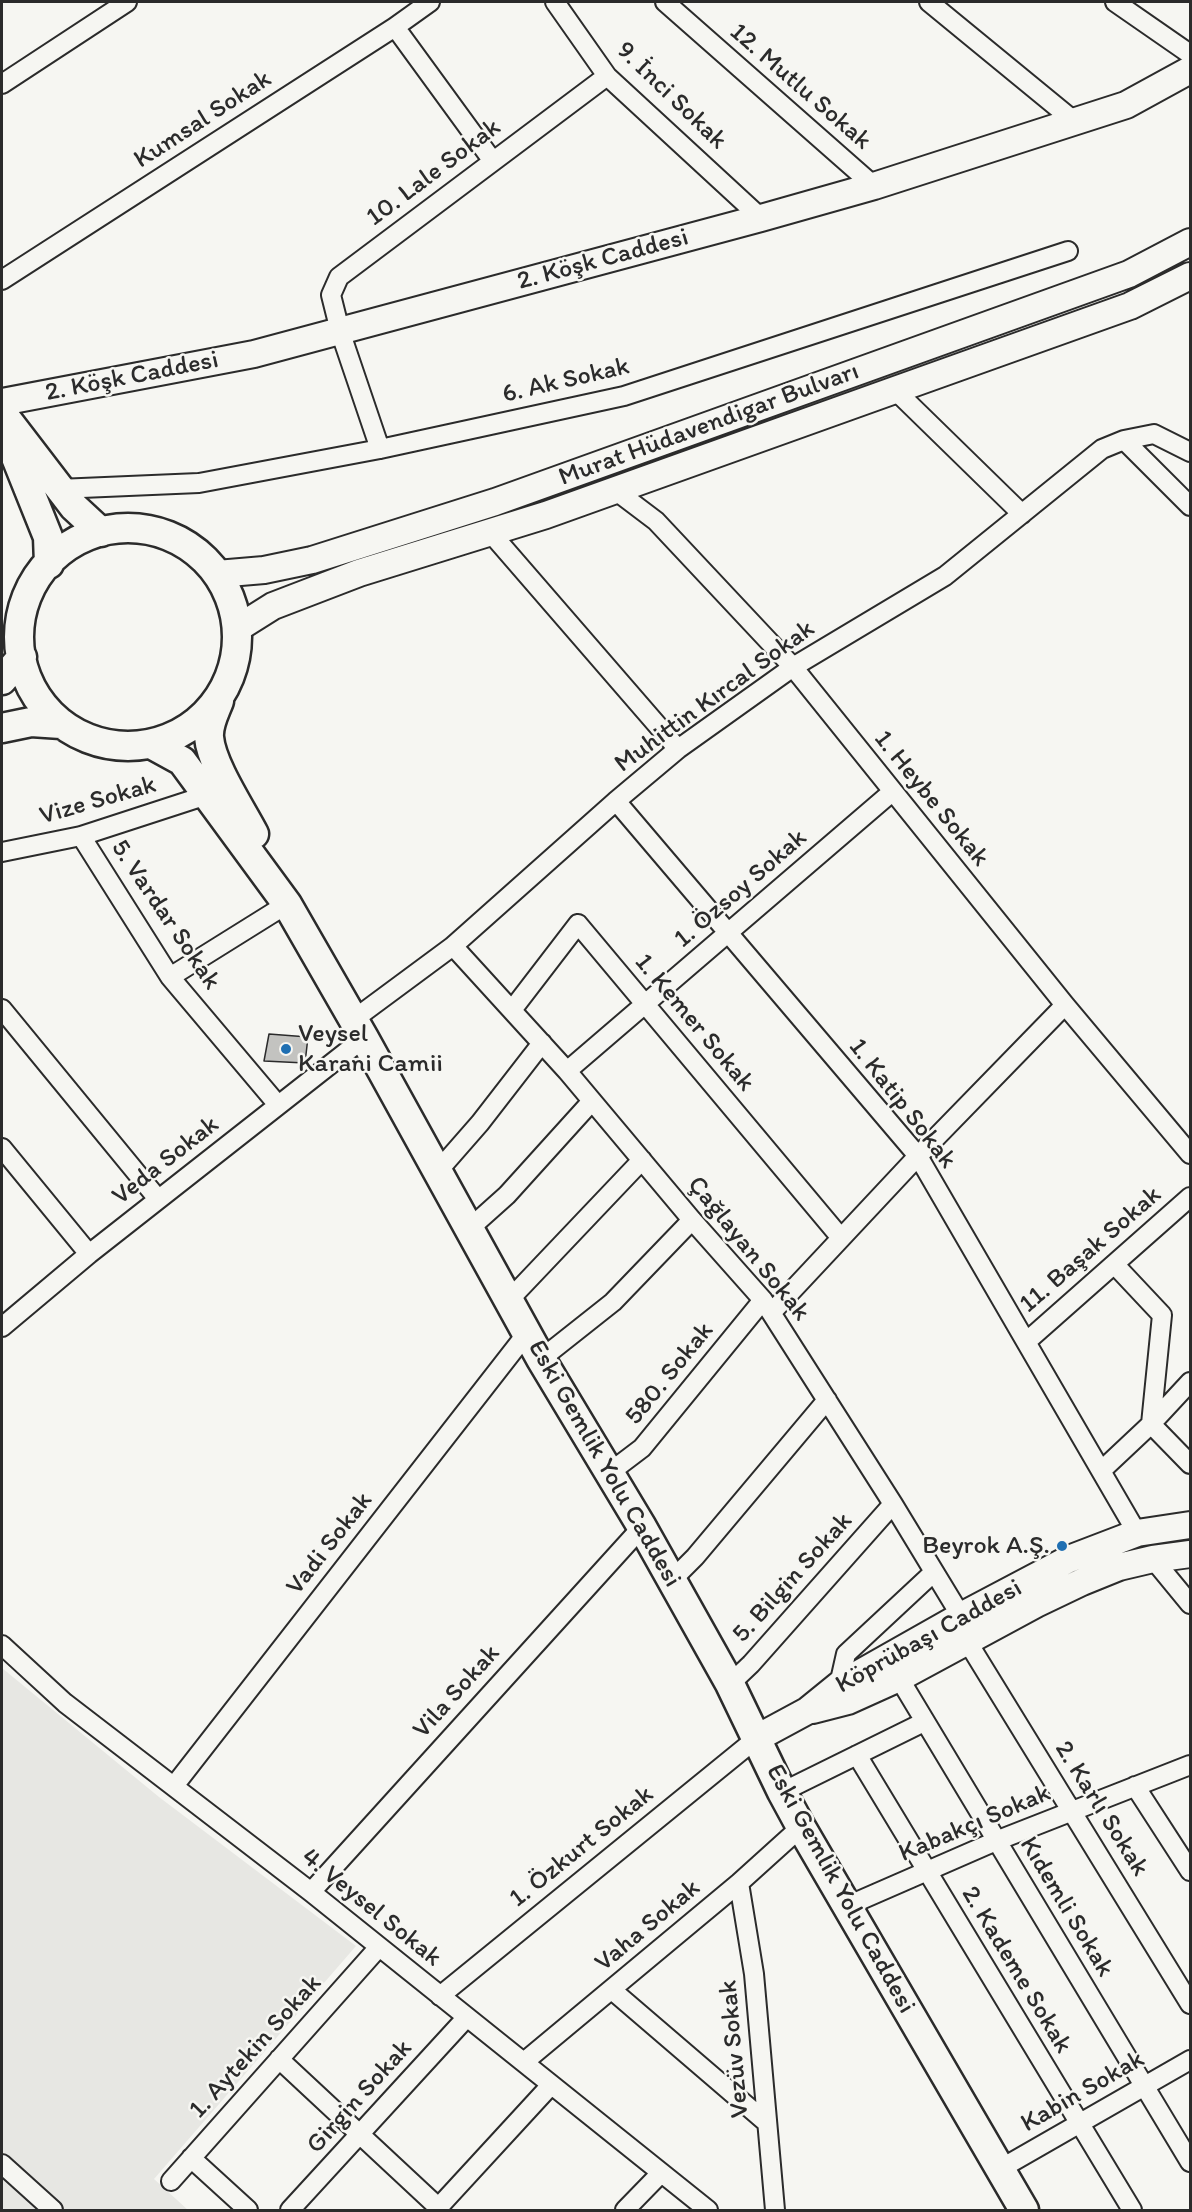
<!DOCTYPE html>
<html>
<head>
<meta charset="utf-8">
<style>
	body { margin:0 }
	#map { position:relative; width:1192px; height:2212px; overflow:hidden; background:#f6f6f2; font-family:Itim,sans-serif }
	canvas { display:block }
	.frame { position:absolute; inset:0; border:3px solid #2b2b2b; pointer-events:none }
</style>
</head>
<body>
<div id="map">
<canvas width="1192" height="2212"></canvas>
<div class="frame"></div>
</div>
<script>
const context = document.querySelector('canvas').getContext('2d');
context.lineJoin = 'round';
function paint(path, color) { context.fillStyle = color; context.fill(path, 'evenodd'); }
function strokePath(path, color, width, dash) { context.strokeStyle = color; context.lineWidth = width; context.lineCap = dash ? 'butt' : 'round'; context.setLineDash(dash || []); context.stroke(path); }
function label(font, color, halo, rows, align = 'center') {
  context.font = font + ' Itim,sans-serif'; context.lineWidth = 5; context.setLineDash([]); context.textBaseline = 'middle'; context.strokeStyle = halo; context.fillStyle = color; for (const [text, x, y, turn = 0] of rows) {
    context.save(); context.translate(x, y); context.rotate((+turn || 0) * Math.PI / 180); context.textAlign = isNaN(turn) ? turn : align; if (halo) context.strokeText(text, 0, 0); context.fillText(text, 0, 0); context.restore();
  }
}
paint(new Path2D(`
	M2,1668L159,1797L356,1946L154,2179L188,2210H2Z`), '#e7e7e3');
const building = new Path2D(`
	M269,1034L308,1037L305,1063L264,1061Z`);
paint(building, '#c3c3c0');
strokePath(building, '#2b2b2b', 1.5);
const street = new Path2D(`
	M555,2L607,76L761,218
	M665,2L874,186
	M929,2L1074,121
	M1115,2L1190,54
	M395,27L492,160
	M2,84L127,2
	M2,280L395,27L430,2
	M895,390L1022,514
	M1124,440L1190,506
	M380,449L340,331L331,295L339,277L607,76
	M58,489L199,483L380,449L624,396L1068,251
	M615,490L656,521L793,667L1065,1005L1190,1154
	M490,532L678,749
	M616,801L918,1156L1137,1533
	M81,836L170,977L278,1105
	M2,852L81,836L207,795
	M453,946L567,1071L692,1220L763,1300L893,1504L961,1616
	M170,977L287,904
	M2,1009L158,1199
	M512,1010L578,924L841,1238
	M353,1020L453,946L616,801L678,749L793,667L945,576L1102,449L1124,440L1154,434L1190,452
	M567,1071L892,792
	M2,1148L89,1254
	M438,1171L480,1123L542,1043
	M469,1229L507,1195L592,1101
	M509,1300L642,1160
	M772,1312L918,1156L1065,1005
	M2,1327L89,1254L364,1038
	M1026,1342L1190,1197
	M541,1359L613,1302L692,1220
	M1190,1382L1151,1424L1190,1464
	M1101,1471L1151,1424L1162,1315L1115,1265
	M609,1473L642,1448L763,1300
	M1153,1559L1190,1604
	M672,1580L695,1557L827,1400
	M967,1641L1190,2004
	M2,1645L65,1703L311,1892L708,2210
	M899,1678L1190,2162
	M730,1684L751,1664L893,1504
	M841,1690L839,1685L846,1654L934,1572
	M857,1755L1132,2210
	M174,1786L527,1333
	M1135,1786L1190,1871
	M782,1792L924,1722
	M739,1883L754,1974L775,2210
	M311,1892L642,1527
	M847,1906L996,1841L1190,1765
	M612,1990L767,2123
	M440,1996L757,1738
	M279,2059L439,2208
	M524,2062L739,1883L801,1827
	M191,2158L248,2210
	M2,2164L53,2210
	M1000,2169L1190,2060
	M171,2181L379,1947
	M290,2210L467,2017
	M436,2210L551,2085
	M625,2210L661,2173`);
const secondary = new Path2D(`
	M2,402L254,354L761,218L874,186L1126,105L1190,70
	M217,574L264,570L312,560L495,502L1129,274L1190,242
	M238,628L273,606L359,573L546,515L895,390L1130,306L1190,276
	M813,1710L848,1701L899,1678L1036,1604L1082,1582L1119,1567L1153,1559L1190,1554
	M757,1738L807,1711L839,1685L961,1616L1069,1559L1137,1533L1190,1525`);
const primary = new Path2D(`
	M2,413L74,507L101,532
	M9,440L48,537L49,564
	M19 637a109 109 0 1 1 218 0a109 109 0 1 1-218 0Z
	M2,680L22,657
	M219,701C215,712 208,724 209,737C211,764 241,809 254,834
	M2,728L31,722L61,724
	M151,744L182,761L287,904L364,1038L541,1359L642,1527L730,1684L782,1792L801,1827L1024,2210`);
strokePath(street, '#2b2b2b', 22);
strokePath(secondary, '#2b2b2b', 30);
strokePath(primary, '#2b2b2b', 33);
strokePath(street, '#f6f6f2', 18);
strokePath(secondary, '#f6f6f2', 26);
strokePath(primary, '#f6f6f2', 28);
for (const [x, y, r, color] of [
	[286,1049,6,"#1f6fb2"],
	[1062,1546,6,"#1f6fb2"]
]) { const dot = new Path2D(); dot.arc(x, y, r, 0, 2 * Math.PI); context.fillStyle = color; context.fill(dot); strokePath(dot, '#f6f6f2', 2); }
label('26px', '#2b2b2b', '#f6f6f2', [
	["12. Mutlu Sokak",800,87,41],
	["9. İnci Sokak",671,96,44],
	["Kumsal Sokak",203,120,-33],
	["10. Lale Sokak",434,173,-37],
	["2. Köşk Caddesi",603,260,-15],
	["2. Köşk Caddesi",132,377,-11],
	["6. Ak Sokak",566,381,-13],
	["Murat Hüdavendigar Bulvarı",709,425,-20],
	["Muhittin Kırcal Sokak",715,697,-36],
	["1. Heybe Sokak",931,799,51],
	["Vize Sokak",98,801,-16],
	["1. Özsoy Sokak",741,889,-41],
	["5. Vardar Sokak",165,915,56],
	["1. Kemer Sokak",694,1023,50],
	["1. Katip Sokak",902,1104,52],
	["Veda Sokak",166,1161,-38],
	["Çağlayan Sokak",748,1249,51],
	["11. Başak Sokak",1091,1250,-41],
	["580. Sokak",670,1374,-51],
	["Eski Gemlik Yolu Caddesi",604,1464,60],
	["Vadi Sokak",330,1544,-52],
	["5. Bilgin Sokak",793,1578,-48],
	["Köprübaşı Caddesi",929,1637,-29],
	["Vila Sokak",457,1692,-48],
	["2. Karlı Sokak",1101,1809,58],
	["Kabakçı Sokak",975,1824,-23],
	["1. Özkurt Sokak",582,1847,-39],
	["Eski Gemlik Yolu Caddesi",840,1889,61],
	["Kıdemli Sokak",1066,1907,59],
	["4. Veysel Sokak",371,1908,39],
	["Vaha Sokak",648,1926,-40],
	["2. Kademe Sokak",1016,1970,59],
	["1. Aytekin Sokak",256,2047,-48],
	["Vezüv Sokak",735,2049,-95],
	["Kabin Sokak",1083,2092,-30],
	["Girgin Sokak",360,2097,-48]
]);
label('26px', '#2b2b2b', '#f6f6f2', [
	["Veysel",298,1034],
	["Karani Camii",298,1064],
	["Beyrok A.Ş.",1050,1546,"right"]
], 'left');
</script>
</body>
</html>
